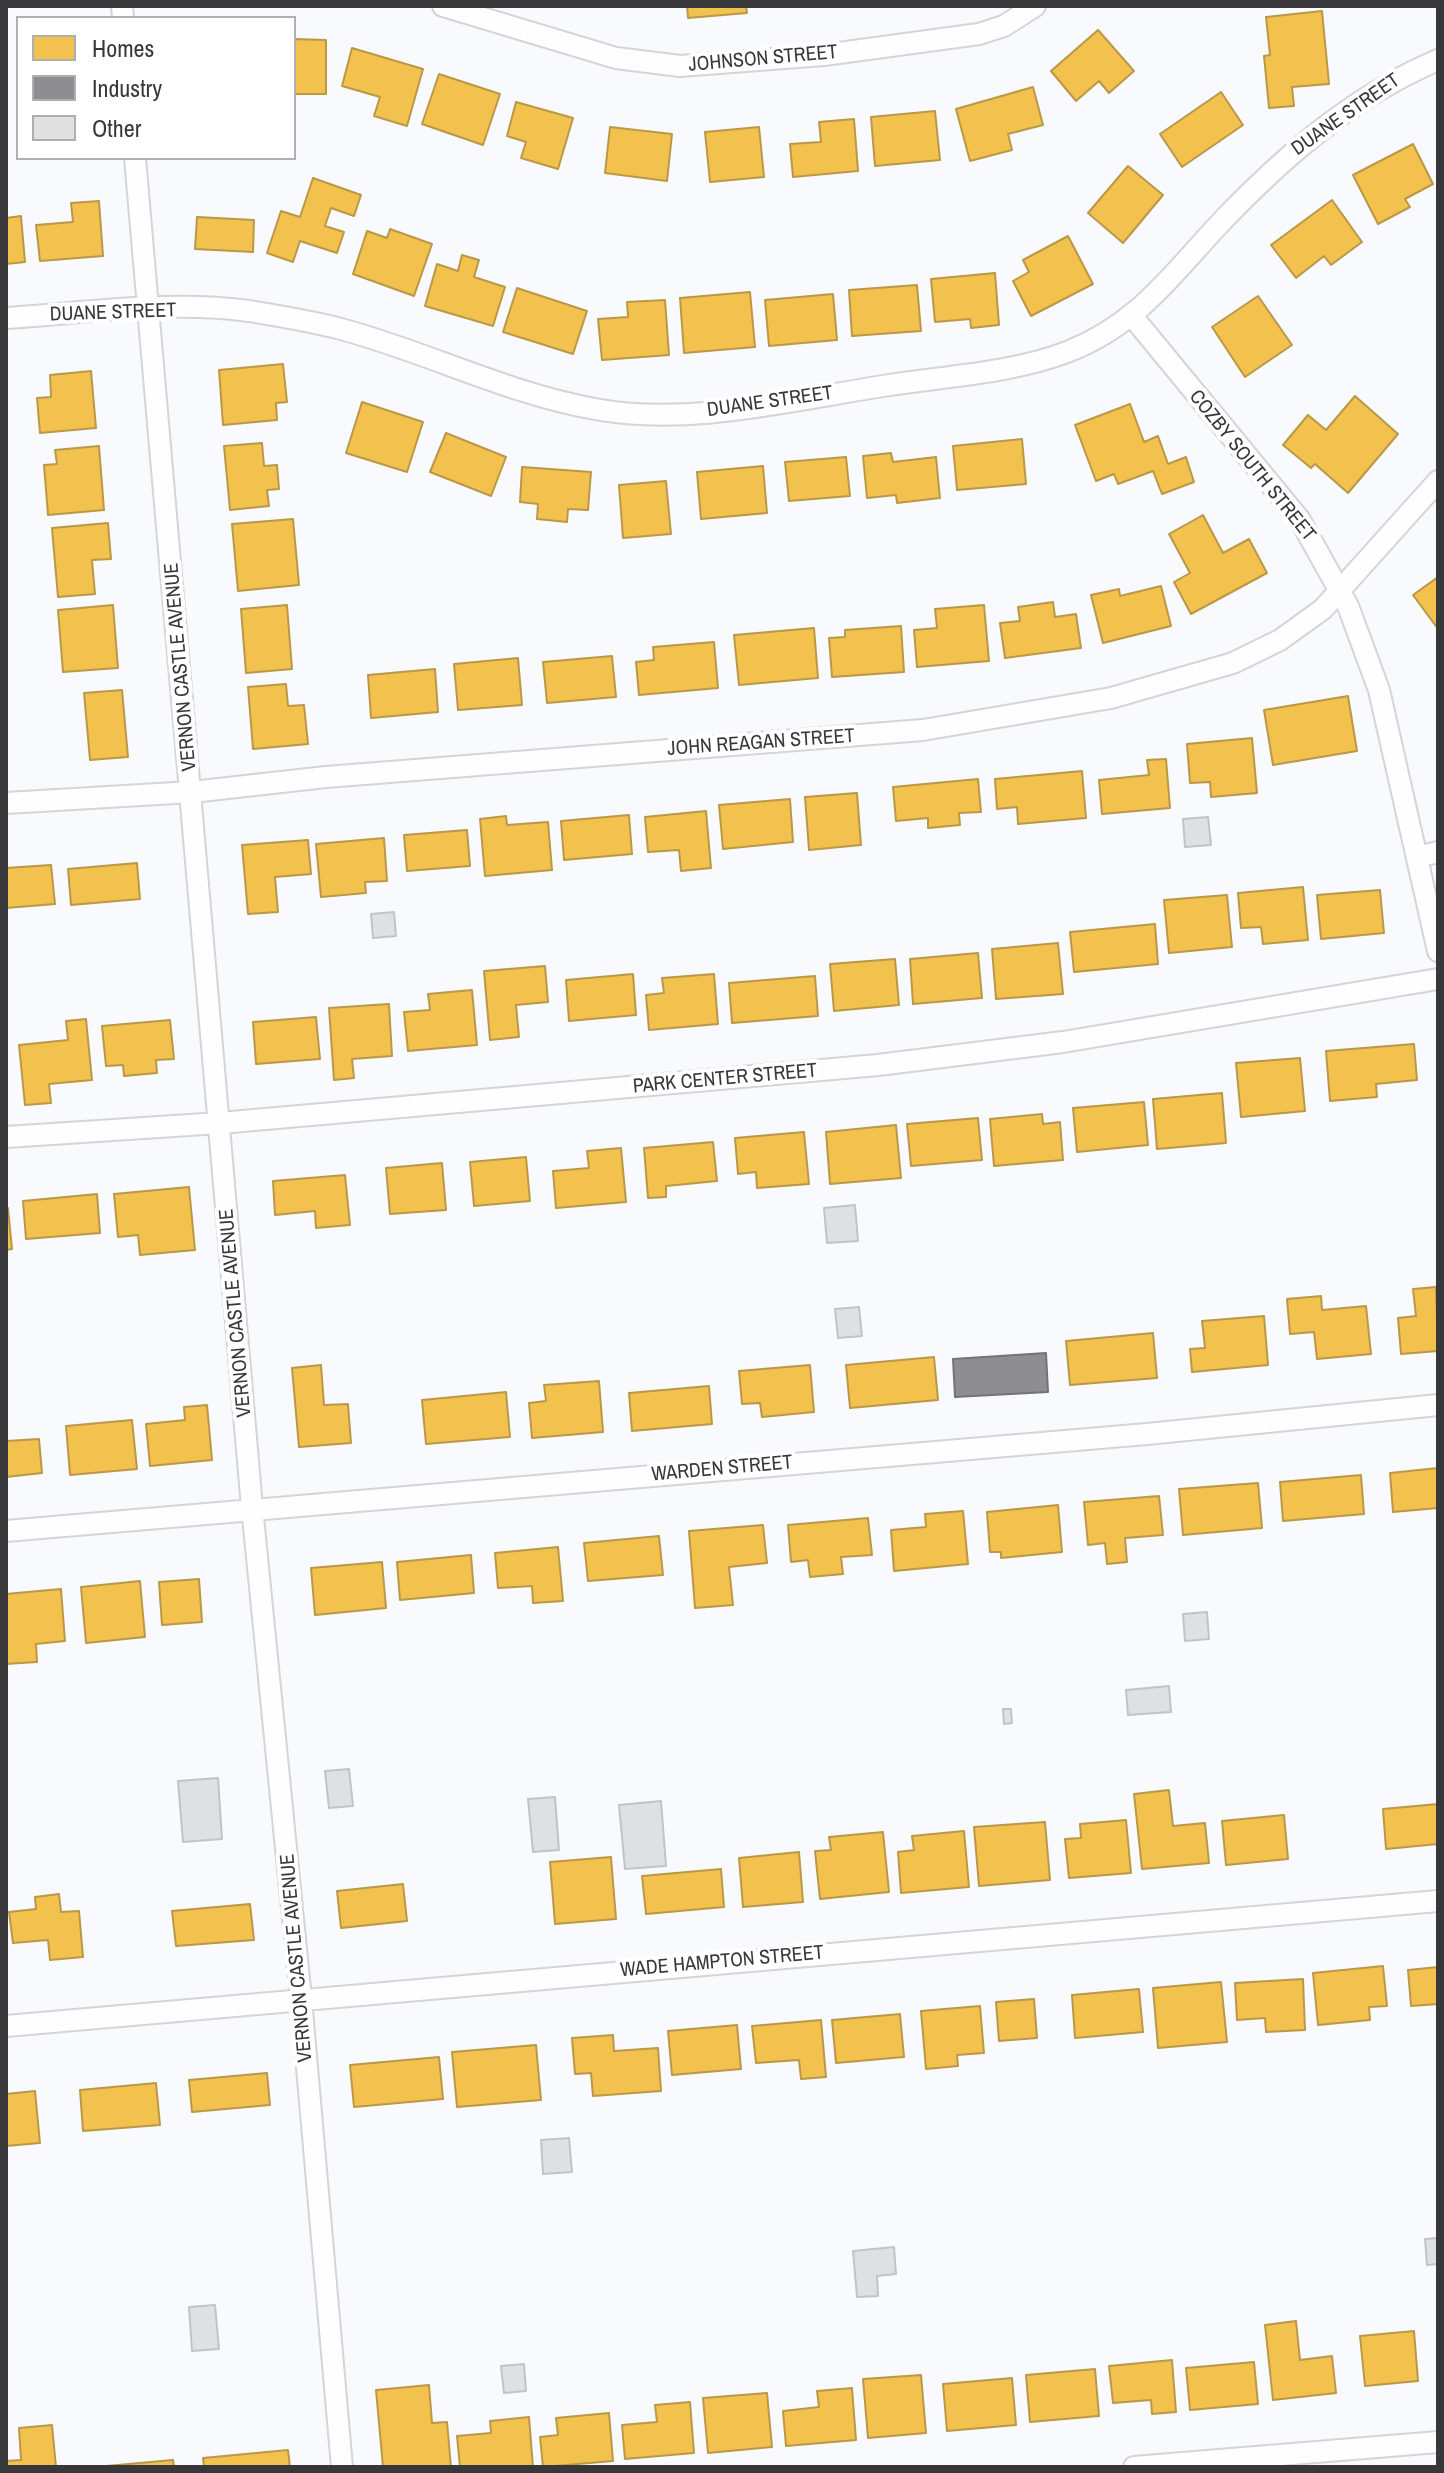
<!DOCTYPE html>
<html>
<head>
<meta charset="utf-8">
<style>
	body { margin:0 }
	#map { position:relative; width:1444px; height:2473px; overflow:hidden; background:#f9fafd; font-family:"Archivo Narrow",sans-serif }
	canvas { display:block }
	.frame { position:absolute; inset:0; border:8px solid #38383a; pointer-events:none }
	.legend { position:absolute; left:16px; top:16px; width:280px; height:144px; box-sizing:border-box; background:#fff; border:2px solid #afafb0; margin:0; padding:10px 14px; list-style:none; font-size:24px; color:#38383a }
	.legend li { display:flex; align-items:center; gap:16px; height:40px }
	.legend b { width:40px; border:2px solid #afafb0 }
</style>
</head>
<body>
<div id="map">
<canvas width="1444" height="2473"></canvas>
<div class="frame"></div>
<ul class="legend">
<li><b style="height:22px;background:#f2c14e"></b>Homes</li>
<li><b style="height:22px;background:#8d8d92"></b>Industry</li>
<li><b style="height:22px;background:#dfe0e2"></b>Other</li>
</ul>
</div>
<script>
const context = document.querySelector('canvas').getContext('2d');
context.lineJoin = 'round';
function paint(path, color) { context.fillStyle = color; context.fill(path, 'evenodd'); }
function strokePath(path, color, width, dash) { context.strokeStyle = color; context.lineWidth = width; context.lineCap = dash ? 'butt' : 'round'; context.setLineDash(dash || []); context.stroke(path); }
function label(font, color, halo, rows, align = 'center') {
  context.font = font + ' "Archivo Narrow",sans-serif'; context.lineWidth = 8; context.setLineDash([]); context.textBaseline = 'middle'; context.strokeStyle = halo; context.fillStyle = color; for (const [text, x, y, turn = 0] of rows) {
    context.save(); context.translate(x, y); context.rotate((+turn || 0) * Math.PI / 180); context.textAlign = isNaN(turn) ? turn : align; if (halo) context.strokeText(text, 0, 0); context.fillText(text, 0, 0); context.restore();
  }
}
const homes = new Path2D(`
	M687,6H746L747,13L688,18Z
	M1322,11L1329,84L1292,87L1294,106L1269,108L1264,56L1270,55L1266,17Z
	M1098,30L1134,71L1109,93L1099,81L1076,101L1051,71Z
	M294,39L326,40V94H294Z
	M352,48L423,69L407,126L374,116L380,97L342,86Z
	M439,74L500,94L483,145L422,124Z
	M1033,87L1043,125L1008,134L1012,150L970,161L956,109Z
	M1221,92L1243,125L1182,167L1160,134Z
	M516,102L573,118L558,169L521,158L526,142L507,136Z
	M935,111L940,160L875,166L871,117Z
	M854,119L858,171L793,177L790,144L821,142L819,122Z
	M610,127L672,134L667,181L605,173Z
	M759,127L764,177L710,182L705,132Z
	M1413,144L1433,184L1405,199L1410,207L1378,224L1353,175Z
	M1128,166L1163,195L1123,243L1088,213Z
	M313,178L361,195L354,216L331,208L325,226L344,232L337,253L300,241L293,262L267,253L281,211L300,217Z
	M1332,200L1362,242L1331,265L1324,256L1296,278L1271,245Z
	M99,201L103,256L40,261L36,225L73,222L71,203Z
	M21,216L25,262L6,264V218Z
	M197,217L254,220L253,252L195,249Z
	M390,229L432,244L414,296L353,274L367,231L387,238Z
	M1068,236L1093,284L1031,316L1013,281L1029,272L1023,260Z
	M462,255L479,260L474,277L505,287L493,326L425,306L437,264L458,271Z
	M995,273L999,325L971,328L970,319L935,322L931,279Z
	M917,285L921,331L852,336L849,290Z
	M517,288L587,311L573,354L503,332Z
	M750,292L755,347L684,353L680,298Z
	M833,294L837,340L769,346L765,300Z
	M1258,296L1292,345L1245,377L1212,327Z
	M665,300L669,355L602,360L598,319L628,317L627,302Z
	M283,364L287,402L276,403L277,420L223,425L219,370Z
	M91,371L96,428L40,433L37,398L51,397L50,375Z
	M1355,396L1398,434L1348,493L1315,464L1311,468L1283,445L1308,415L1326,430Z
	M362,402L423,422L407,472L346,453Z
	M1130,404L1144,442L1158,436L1168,464L1186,457L1194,482L1162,494L1153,471L1118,484L1114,474L1096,481L1075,425Z
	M446,433L506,457L491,496L430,472Z
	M1022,439L1026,484L957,490L953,446Z
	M262,443L264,466L277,465L279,489L267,490L269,506L230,510L224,446Z
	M99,446L104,510L48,515L44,465L57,464L55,450Z
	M891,453L893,462L936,457L940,498L897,503L896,495L867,498L863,456Z
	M846,457L850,496L789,501L785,462Z
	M763,466L767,513L701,519L697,472Z
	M522,467L591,472L588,510L568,509L567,522L537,519L538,504L520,502Z
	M666,481L671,534L623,538L619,485Z
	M1203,515L1223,553L1249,539L1267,573L1191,614L1174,582L1190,573L1169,534Z
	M293,519L299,585L238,591L232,524Z
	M108,523L111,559L92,560L95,594L58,597L52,528Z
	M1438,577V629L1413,595Z
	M1161,586L1171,626L1103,643L1091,595L1119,589L1120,596Z
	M1053,602L1055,617L1076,614L1081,648L1005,658L1000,623L1020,621L1018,607Z
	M113,605L118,668L63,672L58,610Z
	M287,605L292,669L246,673L241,609Z
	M984,605L989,661L917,667L914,630L937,628L935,609Z
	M901,626L904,672L832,677L829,638L845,637V630Z
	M814,628L818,678L739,685L734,635Z
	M714,642L718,688L639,695L636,662L654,660L653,647Z
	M612,656L616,697L547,703L543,662Z
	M518,658L522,705L458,710L454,664Z
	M435,669L438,712L371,718L368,675Z
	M286,684L288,706L304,705L308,744L253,749L248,687Z
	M122,690L128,757L90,760L84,693Z
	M1348,696L1357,751L1273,765L1264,710Z
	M1252,738L1257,793L1211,797L1210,782L1190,783L1187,744Z
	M1166,759L1170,808L1102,814L1099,780L1149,775L1147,760Z
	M1082,771L1086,818L1018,824L1017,807L997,809L995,779Z
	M978,779L981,812L959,813L960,825L928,828V818L896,821L893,787Z
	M857,793L861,845L809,850L805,797Z
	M790,799L793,842L723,849L719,805Z
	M706,811L711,868L681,871L679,850L648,852L645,817Z
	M629,815L632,854L564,860L561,821Z
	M506,816L507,825L548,822L552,870L485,876L480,819Z
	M467,830L470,866L407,871L404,835Z
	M384,838L387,881L365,882L366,893L321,897L316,844Z
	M308,840L311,874L275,877L278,912L248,914L242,845Z
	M137,863L140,899L71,905L68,869Z
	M51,865L55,904L6,908V868Z
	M1303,887L1308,940L1263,944L1261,927L1241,928L1238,893Z
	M1380,890L1384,933L1321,939L1317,895Z
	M1227,895L1232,947L1169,953L1164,900Z
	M1155,924L1158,964L1074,972L1070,932Z
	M1058,943L1063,994L996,999L992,949Z
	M978,953L982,998L913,1004L910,959Z
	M895,959L899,1005L834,1011L830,964Z
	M545,966L548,1002L516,1005L519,1037L490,1040L484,971Z
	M633,974L636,1015L569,1021L566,980Z
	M714,974L718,1024L649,1030L646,995L664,993L662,978Z
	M815,976L818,1016L732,1023L729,983Z
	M472,990L477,1045L408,1051L404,1012L430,1010L428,994Z
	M389,1004L392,1056L352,1059L354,1078L334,1080L329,1008Z
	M316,1017L320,1059L256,1064L253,1022Z
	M86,1019L92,1080L49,1084L51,1103L25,1105L19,1045L68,1040L66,1021Z
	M170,1020L174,1059L156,1060L157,1073L124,1076L123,1065L106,1066L102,1026Z
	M1414,1044L1417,1080L1376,1084L1377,1097L1330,1101L1326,1051Z
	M1300,1058L1305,1111L1241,1117L1236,1063Z
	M1222,1093L1226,1143L1157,1149L1153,1099Z
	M1144,1102L1148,1145L1077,1152L1073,1108Z
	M1042,1114L1043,1124L1060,1122L1063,1160L994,1166L990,1119Z
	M978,1118L982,1160L911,1166L907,1124Z
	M896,1125L901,1178L830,1184L826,1132Z
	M804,1132L809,1184L757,1188L756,1172L738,1174L735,1138Z
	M713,1142L717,1181L666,1186V1197L648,1198L644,1148Z
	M621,1148L626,1202L556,1208L553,1171L589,1168L587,1151Z
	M526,1157L530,1201L474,1206L470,1162Z
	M442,1163L446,1210L390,1214L386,1168Z
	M345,1175L350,1225L316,1228L315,1211L275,1215L273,1181Z
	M189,1187L195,1250L140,1255L138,1235L118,1237L114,1194Z
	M97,1194L100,1233L26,1239L23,1201Z
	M8,1208L12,1249L6,1250V1209Z
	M1436,1287L1438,1351L1401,1354L1398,1318L1416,1316L1413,1289Z
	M1321,1296L1322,1310L1366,1306L1371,1354L1317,1359L1314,1332L1290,1334L1287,1299Z
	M1264,1316L1268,1365L1192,1372L1190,1349L1205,1348L1202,1321Z
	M1153,1333L1157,1378L1070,1385L1066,1341Z
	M934,1357L938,1400L850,1408L846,1365Z
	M321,1365L324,1405L348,1404L351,1443L299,1447L292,1368Z
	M810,1365L814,1412L762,1417L760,1403L742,1404L739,1371Z
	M599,1381L603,1432L532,1438L529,1403L546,1401L544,1385Z
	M709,1386L712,1424L632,1431L629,1393Z
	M506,1392L510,1437L426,1444L422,1400Z
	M207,1405L212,1460L150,1466L146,1424L185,1420L184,1407Z
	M132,1420L137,1469L70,1475L66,1426Z
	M39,1439L42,1473L6,1477V1441Z
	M1438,1468V1508L1393,1512L1390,1473Z
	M1361,1475L1364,1514L1283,1521L1280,1482Z
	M1258,1483L1262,1528L1183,1535L1179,1489Z
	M1159,1496L1163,1535L1125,1538L1127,1562L1107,1564L1105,1543L1088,1545L1084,1502Z
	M1058,1505L1062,1552L1001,1558V1552H990L987,1512Z
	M963,1511L968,1564L894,1571L891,1530L926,1527L925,1514Z
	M868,1518L872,1555L841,1557L843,1574L810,1577L808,1560L791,1562L788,1525Z
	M763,1525L767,1563L729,1567L733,1605L695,1608L689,1531Z
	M659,1536L663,1575L588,1581L584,1543Z
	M558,1547L563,1601L533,1603L532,1586L498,1588L495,1553Z
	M471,1555L474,1593L400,1600L397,1562Z
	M382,1562L386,1608L315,1615L311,1568Z
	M199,1579L202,1622L162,1625L159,1582Z
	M140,1581L145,1637L86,1643L81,1587Z
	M61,1589L65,1641L36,1644L37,1662L6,1664V1594Z
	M1169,1790L1173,1826L1205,1823L1209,1863L1142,1869L1134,1794Z
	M1438,1804V1844L1386,1849L1383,1809Z
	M1284,1815L1288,1859L1226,1865L1222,1821Z
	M1126,1820L1131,1873L1069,1878L1065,1839L1081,1838L1080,1824Z
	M1045,1822L1050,1880L979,1886L974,1827Z
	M964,1831L969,1887L901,1893L898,1852L914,1850L912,1836Z
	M883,1832L889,1892L820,1899L815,1851L831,1850L829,1837Z
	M799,1852L803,1902L743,1907L739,1858Z
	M611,1857L616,1919L555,1924L550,1862Z
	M721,1869L724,1907L646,1914L642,1876Z
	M403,1884L407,1921L341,1928L337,1891Z
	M59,1894L61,1912L79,1911L83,1957L50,1960L48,1940L13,1943L9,1912L36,1909L35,1897Z
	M250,1904L254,1940L176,1946L172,1911Z
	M1383,1966L1387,2006L1369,2007L1370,2020L1318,2025L1313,1973Z
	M1438,1967V2004L1411,2006L1408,1970Z
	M1303,1979L1305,2030L1266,2032L1265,2018L1237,2020L1235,1983Z
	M1221,1982L1227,2042L1158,2048L1153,1988Z
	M1139,1989L1143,2032L1075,2038L1072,1995Z
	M1034,1999L1037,2038L999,2041L996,2002Z
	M980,2006L984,2053L957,2055L958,2066L926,2069L921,2011Z
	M900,2014L904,2057L836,2063L832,2020Z
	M821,2020L826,2077L801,2079L799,2060L756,2063L752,2026Z
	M737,2025L741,2069L672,2075L668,2031Z
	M613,2035L614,2051L658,2048L661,2091L593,2096L591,2073L575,2074L572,2038Z
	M536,2045L541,2100L457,2107L452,2052Z
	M439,2057L443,2099L354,2107L350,2065Z
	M267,2073L270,2105L192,2112L189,2080Z
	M156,2083L160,2125L83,2131L80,2090Z
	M35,2091L40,2143L6,2146V2094Z
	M1296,2321L1300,2360L1332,2356L1336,2393L1273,2400L1265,2325Z
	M1414,2331L1418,2381L1365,2386L1360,2336Z
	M1172,2360L1176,2412L1152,2414L1151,2400L1113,2403L1109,2366Z
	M1254,2362L1258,2404L1190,2410L1186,2368Z
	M1095,2369L1099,2416L1030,2422L1026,2375Z
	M921,2375L926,2433L868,2438L863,2379Z
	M1012,2378L1016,2425L947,2431L943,2384Z
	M429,2385L432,2423L447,2422L451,2467H383L376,2390Z
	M852,2388L856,2440L786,2446L783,2411L819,2407L817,2391Z
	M767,2393L772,2447L708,2453L703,2398Z
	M690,2402L694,2453L625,2459L622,2425L657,2422L655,2405Z
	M609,2413L613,2461L543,2467L540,2437L558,2435L556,2418Z
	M529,2417L533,2467H460L457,2436L491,2433L490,2421Z
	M52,2425L56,2467H6V2461L21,2460L19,2428Z
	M288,2450L290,2467H204L203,2458Z
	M173,2460L174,2467H95Z`);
paint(homes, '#f2c14e');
strokePath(homes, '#ba9848', 2);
const industry = new Path2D(`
	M1046,1353L1048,1392L955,1397L953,1359Z`);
paint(industry, '#8d8d92');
strokePath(industry, '#747478', 2);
const building = new Path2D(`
	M1208,817L1211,845L1185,847L1183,819Z
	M394,912L396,936L373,938L371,914Z
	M855,1205L858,1241L827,1243L824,1208Z
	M859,1307L862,1336L838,1338L835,1309Z
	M1207,1612L1209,1639L1185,1641L1183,1614Z
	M1169,1686L1171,1712L1128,1715L1126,1690Z
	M1003,1709H1011L1012,1723L1004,1724Z
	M349,1769L353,1806L329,1808L325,1771Z
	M218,1778L222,1839L183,1842L178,1781Z
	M555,1797L559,1850L533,1852L528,1799Z
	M661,1801L666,1866L625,1869L619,1805Z
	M569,2138L572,2172L543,2174L541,2140Z
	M1438,2238V2264L1427,2265L1425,2239Z
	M894,2247L896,2274L877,2276L878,2296L857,2297L853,2251Z
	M215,2305L219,2349L192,2351L189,2307Z
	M524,2364L526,2391L504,2393L501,2366Z`);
paint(building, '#dfe0e2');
strokePath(building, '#c3c3c5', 2);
const minor = new Path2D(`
	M122,6L123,18
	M443,6L616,58L680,66L824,55L979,34L1004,26L1035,6
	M135,158L252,1507L301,1999L342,2467
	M1132,316L1300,520L1348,606L1379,690L1438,951
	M6,318C85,313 170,300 249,311C279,316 311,321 341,329C427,352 506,393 595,409C690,427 796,399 890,385C948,376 1012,373 1067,352C1140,324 1174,271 1226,217C1288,153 1355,95 1438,60
	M6,803L192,792L326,777L923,730L1111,698L1233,663L1280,640L1323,609L1438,481
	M1417,857L1438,852
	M6,1137L220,1123L878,1065L1063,1042L1438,979
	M6,1531L1147,1434L1438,1405
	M6,2026L1438,1901
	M1134,2467L1438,2442`);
strokePath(minor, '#d5d5d8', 24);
strokePath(minor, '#fefeff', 20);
label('20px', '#38383a', '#fff', [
	["JOHNSON STREET",763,59,-5],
	["DUANE STREET",1346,115,-35],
	["DUANE STREET",113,313,-2],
	["DUANE STREET",770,402,-8],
	["COZBY SOUTH STREET",1252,466,51],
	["VERNON CASTLE AVENUE",181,667,-95],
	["JOHN REAGAN STREET",761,743,-4],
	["PARK CENTER STREET",725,1079,-5],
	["VERNON CASTLE AVENUE",236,1313,-95],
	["WARDEN STREET",722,1469,-5],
	["VERNON CASTLE AVENUE",297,1958,-95],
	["WADE HAMPTON STREET",722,1962,-5]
]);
</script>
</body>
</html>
